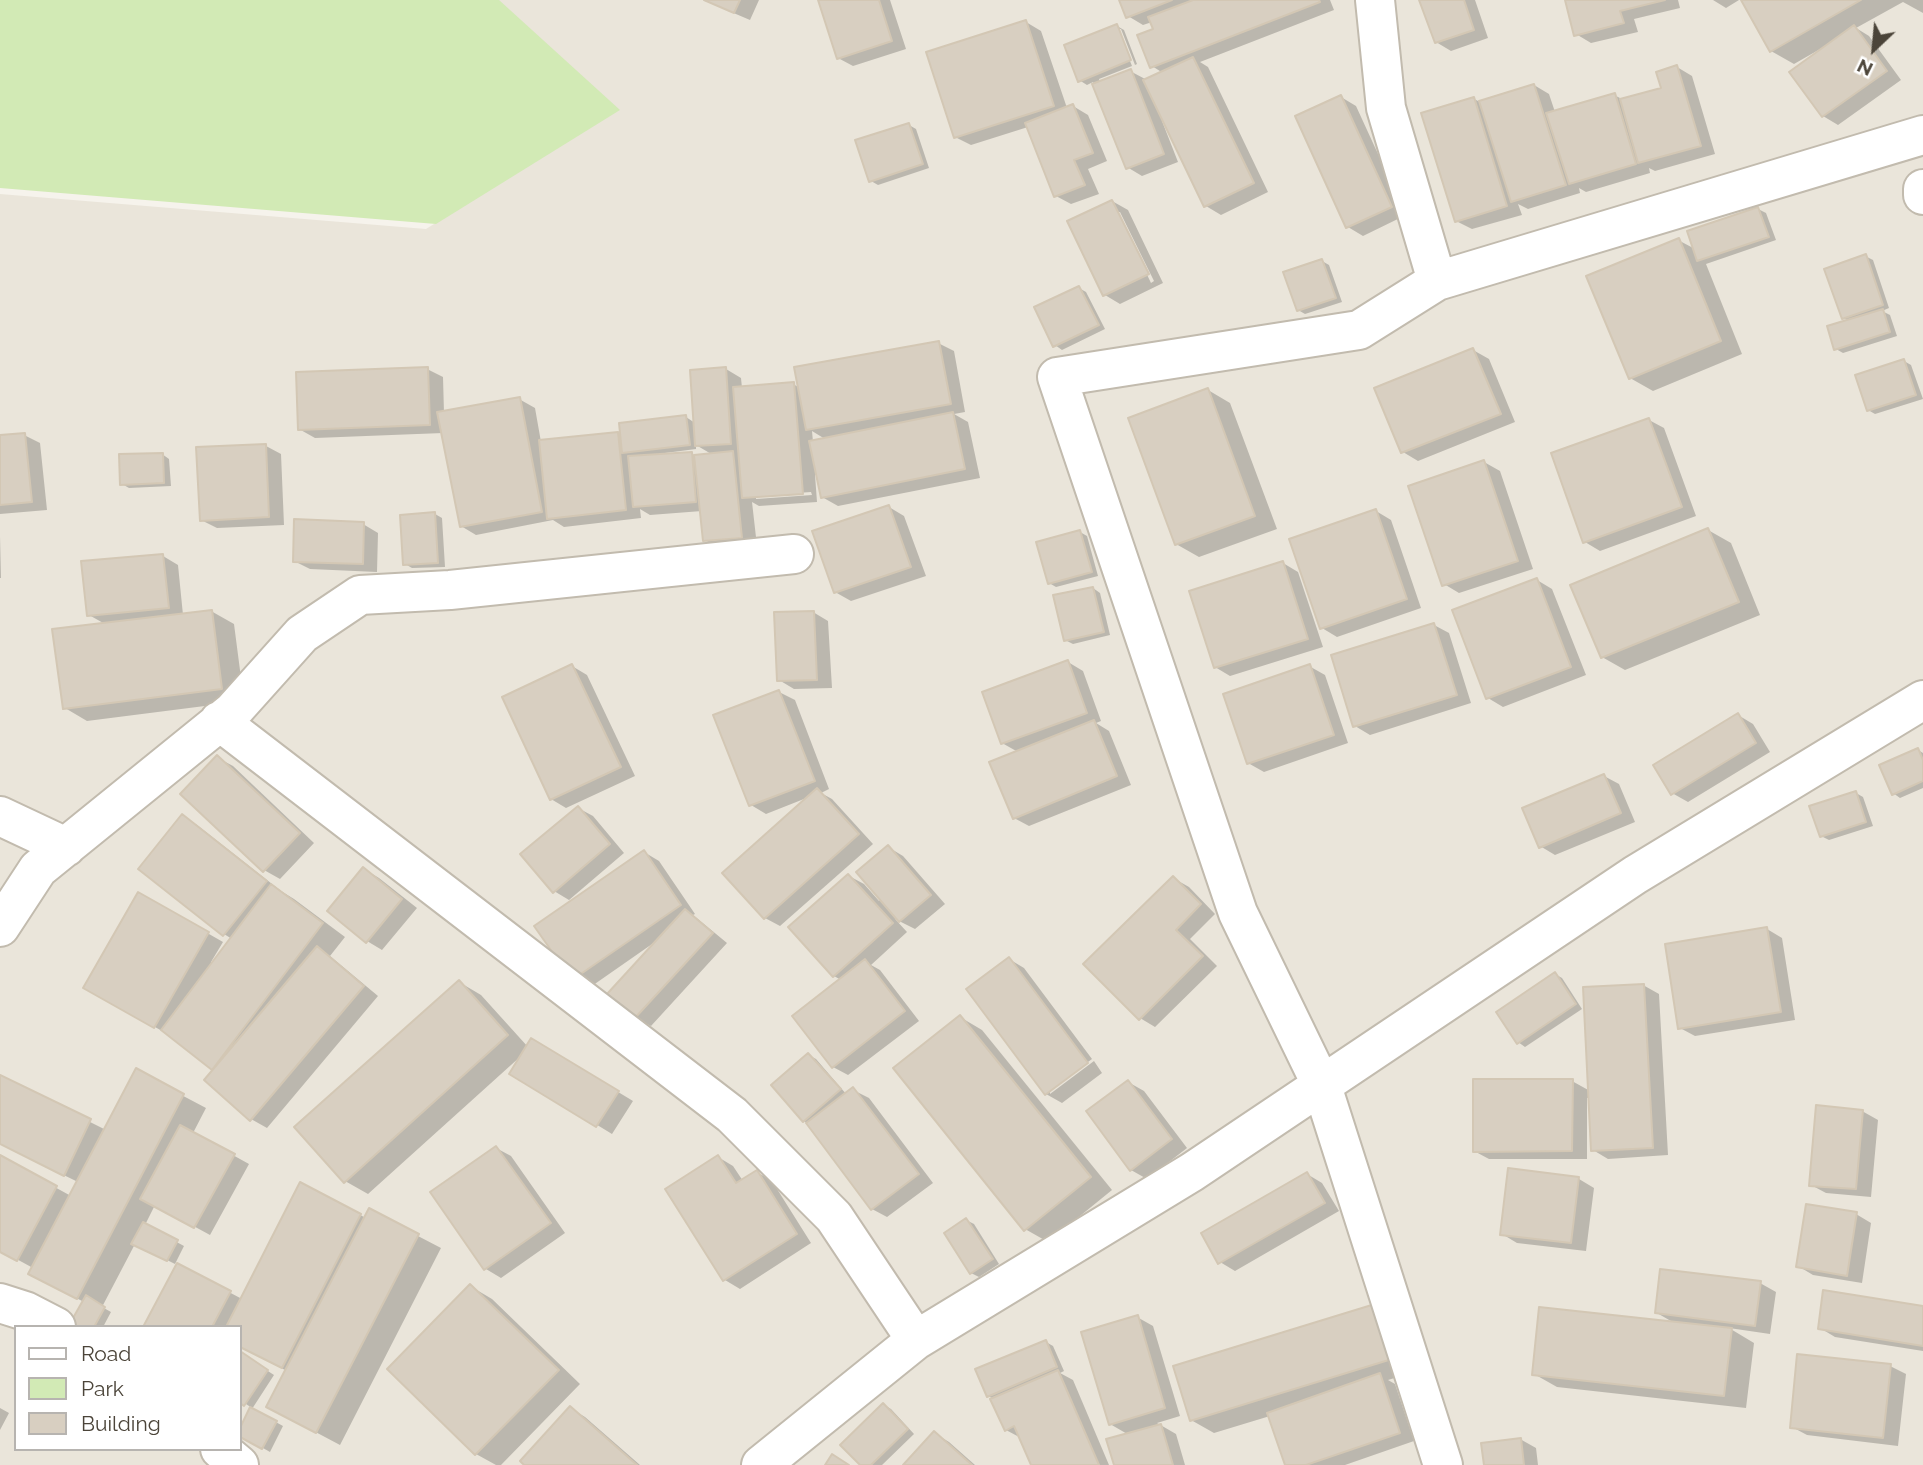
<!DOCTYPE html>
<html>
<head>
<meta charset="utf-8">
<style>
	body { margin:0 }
	#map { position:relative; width:1923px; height:1465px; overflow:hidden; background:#f6f3ec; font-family:Raleway,sans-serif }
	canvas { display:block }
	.legend { position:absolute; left:14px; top:1325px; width:228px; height:126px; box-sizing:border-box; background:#fff; border:2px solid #b7b4b0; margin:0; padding:9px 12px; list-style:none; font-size:21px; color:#4b4439 }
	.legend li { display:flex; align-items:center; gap:14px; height:35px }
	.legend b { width:35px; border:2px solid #b7b4b0 }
	.north { position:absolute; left:1839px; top:14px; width:70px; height:70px; -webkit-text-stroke:5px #fff; paint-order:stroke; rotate:206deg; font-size:19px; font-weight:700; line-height:28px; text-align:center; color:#4b4439 }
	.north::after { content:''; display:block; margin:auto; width:24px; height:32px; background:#4b4439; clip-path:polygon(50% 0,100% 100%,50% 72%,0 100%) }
</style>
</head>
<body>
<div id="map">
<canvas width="1923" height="1465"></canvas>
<ul class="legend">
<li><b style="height:9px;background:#fff"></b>Road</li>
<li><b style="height:19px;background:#d2eab5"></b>Park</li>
<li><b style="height:19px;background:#d8cfc1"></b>Building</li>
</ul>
<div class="north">N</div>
</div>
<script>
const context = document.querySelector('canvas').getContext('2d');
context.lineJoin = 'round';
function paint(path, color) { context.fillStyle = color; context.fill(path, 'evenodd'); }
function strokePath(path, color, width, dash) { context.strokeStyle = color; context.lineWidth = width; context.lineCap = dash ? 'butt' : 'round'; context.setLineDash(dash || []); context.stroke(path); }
paint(new Path2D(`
	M482,0H1923V1465H0V194L426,229L608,115ZM16,1327H240V1449H16Z`), '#eae5da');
paint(new Path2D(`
	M0,0H499L620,110L436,224L0,188Z`), '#d2eab5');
paint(new Path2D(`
	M703,0H759L750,20Z
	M820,0H890L906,49L853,66L838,58Z
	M1121,0H1330L1334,10L1200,62L1208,67L1268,192L1221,215L1206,206L1165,120L1162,121L1178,162L1142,176L1127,167L1093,82L1087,85L1079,80L1117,26L1124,30L1137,64L1135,65L1121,29H1117L1132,66L1099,79L1100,83L1130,71L1147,80L1163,73L1152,66L1155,30L1152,22L1143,25L1128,16Z
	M1421,0H1475L1488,38L1451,51L1436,42Z
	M1567,0H1678L1680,8L1634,19L1638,32L1591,43L1576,34Z
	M1713,0H1739L1726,8Z
	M1743,0H1923V13L1903,2L1856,28L1869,36L1901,80L1838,125L1823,116L1822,48L1794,64L1771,51Z
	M1026,22L1041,31L1067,108L1073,106L1088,115L1107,161L1088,169L1099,194L1071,204L1056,196L1028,127L971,145L955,137Z
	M1677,67L1692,76L1715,154L1655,171L1649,168L1650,173L1586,192L1579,188L1580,193L1528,209L1518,204L1522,215L1472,229L1456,221L1474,99L1480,102L1534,85L1549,94L1555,112L1614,95L1624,100L1663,89Z
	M1341,97L1356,106L1406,215L1363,236L1348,227Z
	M909,125L916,129L929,168L878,185L871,181Z
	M1112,201L1128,210L1163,283L1120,304L1105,295ZM1117,212H1120L1154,281L1151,283Z
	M1758,209L1766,213L1776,240L1706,264L1742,354L1653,391L1630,378L1678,240L1695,249Z
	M1865,256L1873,260L1889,308L1882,311L1890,315L1897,336L1843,353L1836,349L1849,321L1843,318Z
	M1322,261L1329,265L1342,302L1305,314L1298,310Z
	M1079,288L1086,292L1105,329L1062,350L1055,345Z
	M938,343L954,351L965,412L954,414L968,422L980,478L838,506L822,497L818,474L815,475L817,502L759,506L752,502L757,546L720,549L705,540L702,511L650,515L640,509L641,518L564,527L553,520L476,535L461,526L443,433L315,438L299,429L427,369L443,377L444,413L519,399L535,408L541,442L618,434L622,437L686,417L695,423L726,369L741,378L742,388L793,384L800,388ZM812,431L825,439L813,442ZM696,445L713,455L666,456L665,453L696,449ZM811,492L812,495L756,499V496Z
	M1473,350L1489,359L1515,422L1418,461L1403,452Z
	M1904,361L1911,365L1923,399L1875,414L1868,410Z
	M1208,390L1230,403L1277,529L1199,557L1176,544Z
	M1649,420L1664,428L1696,516L1600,551L1585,542Z
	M24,435L40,443L47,510L0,514V437Z
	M266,446L281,454L284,525L217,528L201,520Z
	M162,454L169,459L171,486L129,488L122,484Z
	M1484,462L1500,471L1533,569L1459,593L1444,584Z
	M889,507L904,516L926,576L851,601L835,592Z
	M1376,511L1391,520L1421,608L1337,637L1322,628Z
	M435,514L442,518L445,567L412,568L405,564Z
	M363,524L378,533L377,572L310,569L294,561Z
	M1708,530L1731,543L1760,615L1625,670L1602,657Z
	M1080,532L1087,536L1098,576L1056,587L1049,583Z
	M0,536L1,578H0Z
	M163,556L178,565L183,615L211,611L234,624L244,701L87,721L65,708L105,624L89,615Z
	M1283,563L1298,572L1323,647L1230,676L1215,667Z
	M1537,580L1552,589L1586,675L1503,707L1488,698Z
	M1093,588L1100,593L1110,635L1073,644L1065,640Z
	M813,612L828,621L832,688L794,689L779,680Z
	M1434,625L1449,633L1471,703L1370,735L1355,726Z
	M1068,662L1083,671L1101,721L1096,723L1109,731L1131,785L1029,826L1014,818L1018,752L1002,743Z
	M572,666L587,675L635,776L566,808L551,799Z
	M1309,666L1325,675L1348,743L1264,772L1248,763Z
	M779,692L795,700L829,789L821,793L832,799L873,844L780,926L765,918L809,797L766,814L751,805Z
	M1738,715L1753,724L1770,752L1688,802L1672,793Z
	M1918,750L1923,753V788L1900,798L1893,793Z
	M218,758L233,766L314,843L280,879L264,870Z
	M1604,776L1619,784L1635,822L1555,855L1540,846Z
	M1856,793L1863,797L1873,826L1829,840L1821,836Z
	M578,808L593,816L624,853L569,900L554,891Z
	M182,816L197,825L281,891L294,899L345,937L330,956L378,996L267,1128L251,1119L215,1070L169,1035L85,987L139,894L223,942L211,962L213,964L232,939L224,934Z
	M888,847L903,856L945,904L915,929L895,919L907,932L871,965L880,970L919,1021L848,1075L833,1067L841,980L834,976L791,927L849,876L864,884L879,901L881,899Z
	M644,852L659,861L695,914L693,915L727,943L651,1026L635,1018L655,942L589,988L573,979Z
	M364,869L379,878L417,908L382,950L367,941Z
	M1173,878L1189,887L1215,914L1190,939L1217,966L1155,1027L1140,1018Z
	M1767,929L1782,938L1795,1020L1695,1036L1680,1028Z
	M1009,959L1024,968L1092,1059L1050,1090V1094L1094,1061L1102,1073L1062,1103L1046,1094L968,990Z
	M1555,974L1562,978L1582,1009L1525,1047L1518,1042Z
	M459,982L481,995L528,1047L532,1040L633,1101L612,1134L512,1073L521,1056L368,1194L345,1181Z
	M1643,985L1659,994L1668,1155L1608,1159L1593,1150L1590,1098H1587V1159H1489L1474,1151L1572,1081L1590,1091Z
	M960,1017L982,1030L1112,1190L1048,1242L1025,1229Z
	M808,1055L816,1059L847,1095L853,1090L869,1098L933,1183L887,1217L872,1209L807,1123L804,1121Z
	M136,1071L206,1108L193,1133L249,1164L210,1235L155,1205L145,1225L184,1246L175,1264L135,1244L102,1307L111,1312L103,1327H70L84,1302L53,1286L33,1268L0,1250V1157L71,1196L78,1182L0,1144V1077L104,1129Z
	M1128,1082L1144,1091L1187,1148L1147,1179L1131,1170L1088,1112Z
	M1862,1111L1878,1120L1871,1197L1826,1193L1811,1185Z
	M496,1148L511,1156L565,1233L501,1278L486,1269L432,1193Z
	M718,1157L733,1166L743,1181L757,1172L772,1181L811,1243L740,1289L725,1280Z
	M1307,1174L1322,1183L1339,1211L1235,1271L1220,1262Z
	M1579,1179L1594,1188L1586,1251L1517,1243L1502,1234Z
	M301,1185L366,1218L370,1211L441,1248L340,1445L291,1419L287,1371L240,1347V1327H145L178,1265L242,1299Z
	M1856,1214L1871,1223L1862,1283L1813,1275L1798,1266Z
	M966,1220L974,1224L999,1264L979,1277L971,1273Z
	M1760,1283L1776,1292L1770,1334L1729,1328L1754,1343L1746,1408L1557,1387L1534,1374L1676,1324L1657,1313Z
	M470,1286L492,1299L580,1384L501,1465H496L476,1454L389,1369Z
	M1375,1306L1414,1372L1388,1380L1395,1384L1414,1441L1345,1465H1287L1270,1416L1214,1433L1191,1420Z
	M1923,1308V1351L1835,1337L1820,1328Z
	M1137,1317L1153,1326L1180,1416L1157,1423L1176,1434L1185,1465H1115L1129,1435L1110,1424Z
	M1046,1342L1053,1346L1064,1371L1060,1373L1073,1380L1109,1465H1032L1021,1438L1006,1430L992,1398L988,1396Z
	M240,1353L274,1375L252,1409L283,1426L270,1452L240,1435L252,1408L240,1400Z
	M1890,1366L1906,1374L1898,1446L1807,1435L1792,1427Z
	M884,1405L891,1409L914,1434L882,1465H862Z
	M0,1408L9,1413L0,1430Z
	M570,1408L585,1417L640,1465H526Z
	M934,1433L949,1442L975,1465H906Z
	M1520,1439L1536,1448L1538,1465H1486Z`), '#0003');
const building = new Path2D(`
	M704,0H740L734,13Z
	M818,0H879L892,41L837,59Z
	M1119,0H1172L1126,18Z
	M1193,0H1319L1320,2L1150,68L1137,35L1153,29L1148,17Z
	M1419,0H1464L1474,30L1435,43Z
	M1565,0H1665L1620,11L1624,23L1574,36Z
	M1741,0H1861L1770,52Z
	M1026,20L1054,106L954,138L926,52Z
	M1117,24L1131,60L1078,82L1064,45Z
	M1854,25L1887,71L1822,117L1789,72Z
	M1193,57L1254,183L1204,207L1143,80Z
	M1677,65L1701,146L1638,163L1620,99L1661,88L1656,72Z
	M1131,69L1164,154L1126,169L1092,84Z
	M1534,84L1566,185L1511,202L1479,101Z
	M1615,93L1636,164L1569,184L1546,113Z
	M1341,95L1392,207L1346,228L1295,116Z
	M1474,97L1507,206L1455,222L1421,113Z
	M1073,104L1093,153L1074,160L1085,185L1054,197L1025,123Z
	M909,123L923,164L869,182L855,140Z
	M1112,200L1149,274L1103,296L1067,221Z
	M1758,207L1769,237L1697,261L1687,231Z
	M1679,238L1721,341L1629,379L1586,276Z
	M1866,254L1883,305L1842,319L1824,269Z
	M1322,259L1336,298L1297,311L1283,272Z
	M1079,286L1099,325L1053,347L1034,307Z
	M1883,309L1890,332L1834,350L1827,326Z
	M939,341L951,404L806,430L794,367Z
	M1473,348L1501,414L1401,453L1374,388Z
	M1904,359L1916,395L1867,411L1855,375Z
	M428,367L430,425L298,430L296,372Z
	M726,367L731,444L695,446L690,370Z
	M794,382L803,494L742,498L733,387Z
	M1208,388L1255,516L1175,545L1128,418Z
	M520,397L542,512L460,527L437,412Z
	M953,412L965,469L821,498L809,441Z
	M686,415L690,445L622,453L619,423Z
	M1649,418L1682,507L1583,543L1551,453Z
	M618,432L626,510L547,519L539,440Z
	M25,433L32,502L0,505V435Z
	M266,444L269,517L200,521L196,447Z
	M733,451L742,538L703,541L694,455Z
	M692,452L696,502L633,507L628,456Z
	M163,453L164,483L120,485L119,454Z
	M1484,460L1518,561L1442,586L1408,486Z
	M889,505L911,567L834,593L812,531Z
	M1376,509L1407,599L1320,629L1289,539Z
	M435,512L438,563L403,565L400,515Z
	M294,519L364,522L363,564L293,562Z
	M1708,528L1739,602L1601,658L1570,585Z
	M1080,530L1092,572L1048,584L1036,542Z
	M163,554L169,608L87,616L81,561Z
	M1283,561L1308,639L1214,668L1189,591Z
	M1537,578L1571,667L1486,699L1452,610Z
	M1093,587L1104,632L1064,641L1053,595Z
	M212,610L222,689L63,709L52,629Z
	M814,611L817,680L777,681L774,612Z
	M1434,623L1457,695L1353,727L1331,655Z
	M1068,660L1087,713L1001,744L982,692Z
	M572,664L621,767L550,800L502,697Z
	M1310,664L1334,735L1247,764L1223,694Z
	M779,690L815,781L749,806L713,715Z
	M1738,713L1756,743L1671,795L1653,765Z
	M1094,720L1117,776L1013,819L989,762Z
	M1918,748L1923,760V781L1892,795L1879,765Z
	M217,755L300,833L263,872L180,794Z
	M1604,774L1621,813L1539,848L1522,808Z
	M817,788L859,834L764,919L722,873Z
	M1856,791L1866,822L1820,837L1809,806Z
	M578,806L610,844L553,893L520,854Z
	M182,814L267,881L223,936L138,869Z
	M888,845L931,895L899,922L856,872Z
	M644,850L681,905L572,980L534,926Z
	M363,867L402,899L366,943L327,911Z
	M848,874L893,923L833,977L788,927Z
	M1173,876L1201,904L1176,930L1203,956L1139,1020L1083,964Z
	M271,884L323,923L212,1070L161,1030Z
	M138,892L209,932L154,1028L83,988Z
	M685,909L713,933L634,1019L607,994Z
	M1767,927L1781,1012L1678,1029L1665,944Z
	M317,946L364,986L250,1121L204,1080Z
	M1009,957L1088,1063L1045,1095L966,989Z
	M865,959L905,1011L832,1068L792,1016Z
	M1555,972L1576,1004L1517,1044L1496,1012Z
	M459,980L508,1035L344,1183L294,1127Z
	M1644,984L1653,1148L1591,1151L1583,987Z
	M960,1015L1091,1177L1024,1231L893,1068Z
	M531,1038L619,1091L596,1127L509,1074Z
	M808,1053L841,1089L803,1122L771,1085Z
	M136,1068L184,1094L77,1299L28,1274Z
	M0,1075L91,1119L64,1176L0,1144Z
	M1473,1079H1573L1572,1151L1473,1152Z
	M1128,1080L1172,1139L1130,1171L1086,1111Z
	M853,1087L919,1174L871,1210L806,1123Z
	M1816,1105L1863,1110L1856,1189L1809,1186Z
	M180,1125L235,1154L194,1228L140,1199Z
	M496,1146L551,1223L484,1270L430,1192Z
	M0,1155L57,1186L17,1261L0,1252Z
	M718,1155L736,1183L757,1170L797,1234L723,1281L665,1189Z
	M1508,1168L1579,1177L1571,1243L1500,1235Z
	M1307,1172L1325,1203L1218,1264L1201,1233Z
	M300,1182L361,1214L282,1368L240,1347V1327H226Z
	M1806,1204L1857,1212L1847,1276L1796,1267Z
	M369,1208L419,1234L316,1433L266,1407Z
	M966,1218L993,1259L970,1274L944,1233Z
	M143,1222L178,1240L167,1261L131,1244Z
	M177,1263L231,1291L212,1327H143Z
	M1660,1269L1761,1281L1755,1326L1655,1313Z
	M470,1284L559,1370L475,1455L387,1369Z
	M1823,1290L1923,1306V1346L1818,1329Z
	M86,1295L105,1307L94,1327H68Z
	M1375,1304L1392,1359L1190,1421L1173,1366Z
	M1539,1307L1732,1328L1724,1396L1532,1375Z
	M1138,1315L1165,1408L1109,1425L1081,1332Z
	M1046,1340L1057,1367L987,1397L975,1369Z
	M240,1351L268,1370L244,1406L240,1403Z
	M1797,1354L1891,1364L1883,1438L1790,1428Z
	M1058,1370L1099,1465H1031L1014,1426L1005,1431L990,1399Z
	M1380,1373L1400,1433L1306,1465H1285L1267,1413Z
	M883,1403L908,1429L871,1465H860L840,1445Z
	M570,1406L637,1465H524L520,1461Z
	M250,1407L277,1421L262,1449L240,1437V1428Z
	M1161,1424L1173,1465H1114L1106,1439Z
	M934,1431L972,1465H903Z
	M1521,1438L1524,1465H1484L1481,1443Z
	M832,1454L849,1465H825Z`);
paint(building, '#d8cfc1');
strokePath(building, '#d3c7b4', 2);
const street = new Path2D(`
	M1375,0L1386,108L1437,281
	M1923,189V195
	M219,721L732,1115L834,1217L916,1340
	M0,816L66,847
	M0,927L38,869L233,711L302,634L360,595L450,590L794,554
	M0,1303L25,1311L56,1327
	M220,1449L239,1465
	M761,1465L916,1340L1192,1172L1635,875L1923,700
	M1443,1465L1322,1086L1238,913L1057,377L1359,330L1437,281L1923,135`);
strokePath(street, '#c2bbae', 42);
strokePath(street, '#fff', 38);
</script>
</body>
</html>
